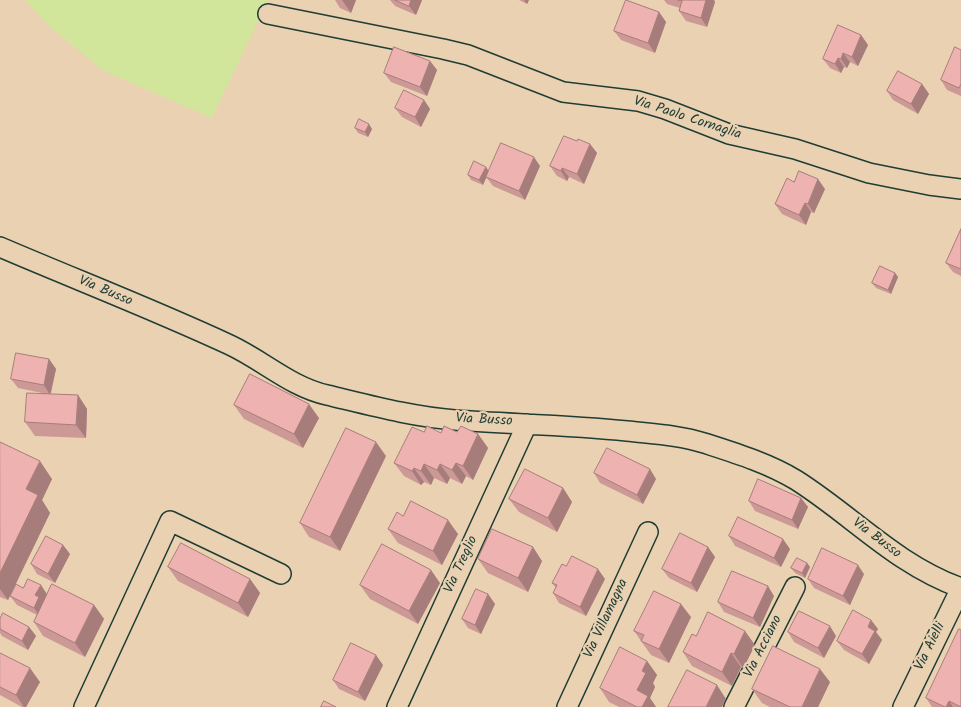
<!DOCTYPE html>
<html>
<head>
<meta charset="utf-8">
<style>
	body { margin:0 }
	canvas { display:block; background:#ead1b2 }
</style>
</head>
<body>
<canvas width="961" height="707"></canvas>
<script>
const context = document.querySelector('canvas').getContext('2d');
context.lineJoin = 'round';
function paint(path, color) { context.fillStyle = color; context.fill(path, 'evenodd'); }
function strokePath(path, color, width, dash) { context.strokeStyle = color; context.lineWidth = width; context.lineCap = dash ? 'butt' : 'round'; context.setLineDash(dash || []); context.stroke(path); }
function label(font, color, halo, rows, align = 'center') {
  context.font = font + ' Kalam,sans-serif'; context.lineWidth = 4.5; context.setLineDash([]); context.textBaseline = 'middle'; context.strokeStyle = halo; context.fillStyle = color; for (const [text, x, y, turn = 0] of rows) {
    context.save(); context.translate(x, y); context.rotate((+turn || 0) * Math.PI / 180); context.textAlign = isNaN(turn) ? turn : align; if (halo) context.strokeText(text, 0, 0); context.fillText(text, 0, 0); context.restore();
  }
}
paint(new Path2D(`
	M25,0H268L212,118L104,71L50,27Z`), '#d1e69a');
const minor = new Path2D(`
	M268,14L443,49L468,55L563,92L638,101L665,109L729,134L795,149L869,173L929,185L961,189
	M0,247C77,280 155,310 230,345C264,361 291,387 327,395C369,405 413,417 455,420C512,424 570,425 627,431C653,434 679,435 704,443C735,453 768,463 796,480C853,516 895,564 961,588
	M84,707L170,521L281,574
	M397,707L527,424
	M567,707L648,532
	M734,707L795,587
	M903,707L961,588`);
strokePath(minor, '#1f3d34', 22);
strokePath(minor, '#ead1b2', 19);
paint(new Path2D(`
	M335,0H356L351,13L340,8Z
	M390,0H422L416,15L395,6Z
	M519,0H529L527,4Z
	M664,0H714L715,2L707,27L686,21L679,11L680,8L667,4Z
	M659,12L666,22L655,53L621,40L614,31Z
	M861,35L868,45L858,66L850,62L847,68L844,67L841,73L830,68L823,59Z
	M961,50V96L947,90L941,80Z
	M430,61L437,70L427,96L391,82L384,73Z
	M922,84L929,94L918,114L893,100L887,91Z
	M424,100L430,109L421,127L402,117L395,108Z
	M355,128L372,129L368,137L358,133Z
	M577,141L590,144L597,153L584,184L569,177L567,181L557,176L550,166Z
	M540,166L525,200L493,186L486,177L483,185L471,180L468,175L486,167L489,171Z
	M794,182L825,189L814,213L811,212L806,225L782,214L775,204Z
	M961,229V276L953,272L946,263Z
	M895,273L898,277L891,294L876,288L872,283Z
	M49,359L56,369L51,394L78,395L87,409L86,438L35,436L25,422L42,393L18,388L11,379Z
	M234,405L319,418L303,448L244,419Z
	M424,432L441,433L457,432L478,434L488,448L473,480L466,476L462,484L450,478L447,484L434,478L431,485L424,482L421,485L404,476L394,463Z
	M0,442L52,479L42,500L50,513L8,600L0,597Z
	M386,456L340,551L309,537L300,523Z
	M594,473L656,479L643,504L600,483Z
	M563,488L572,502L557,532L519,512L509,499Z
	M801,498L808,507L798,529L755,511L749,501Z
	M403,516L458,534L442,565L398,543L388,529Z
	M729,536L790,549L781,567L735,546Z
	M63,545L70,554L55,583L37,574L31,564Z
	M708,547L715,557L697,592L669,578L662,569Z
	M478,559L542,561L528,592L488,573Z
	M807,563L810,567L805,578L795,573L791,568Z
	M168,567L250,579L260,593L248,617L178,581Z
	M864,574L850,605L814,588L808,579Z
	M605,579L586,616L559,603L553,593L556,588L552,583Z
	M440,583L418,624L370,599L360,585Z
	M23,588L47,594L94,605L104,619L85,657L43,636L34,622L37,615L17,605L10,596Z
	M488,594L495,604L481,634L468,628L462,619Z
	M774,596L760,627L724,612L718,602Z
	M691,617L669,663L651,655L634,631Z
	M0,619L29,627L36,636L28,650L2,636L0,633Z
	M871,620L878,629L876,632L882,640L869,664L844,650L837,641Z
	M961,630V707H932L926,698Z
	M788,632L836,636L824,658L794,642Z
	M696,636L755,645L743,668L741,667L732,686L692,666L683,652Z
	M0,653L40,682L26,707H22L0,695Z
	M647,661L657,675L653,683L655,687L650,698L656,707H619L609,702L600,688Z
	M383,665L365,701L339,689L333,680Z
	M830,682L818,707H770L762,703L752,689Z`), '#cd9997');
paint(new Path2D(`
	M342,0H356L351,13Z
	M411,0H422L416,15L409,6Z
	M524,0H529L527,4Z
	M706,0H714L715,2L707,27L701,18Z
	M659,12L666,22L655,53L648,43Z
	M861,35L868,45L858,66L852,57Z
	M843,53L850,62L847,68L841,59Z
	M838,58L844,67L841,73L835,64Z
	M430,61L437,70L427,96L420,87Z
	M922,84L929,94L918,114L911,104Z
	M424,100L430,109L421,127L415,117Z
	M369,124L372,129L368,137L365,132Z
	M590,144L597,153L584,184L577,174Z
	M534,157L540,166L525,200L519,191Z
	M486,167L489,172L483,185L479,180Z
	M562,168L569,177L567,181L561,171Z
	M818,179L825,189L814,213L808,204Z
	M805,203L811,212L806,225L799,215Z
	M895,273L898,277L891,294L888,290Z
	M49,359L56,369L50,395L44,385Z
	M78,395L87,409L86,438L76,425Z
	M309,404L319,418L303,448L294,434Z
	M478,434L488,448L473,480L463,466Z
	M376,442L386,456L340,551L330,537Z
	M40,461L52,479L42,500L50,513L8,600L0,589V573L26,489Z
	M456,463L466,476L462,484L452,470Z
	M424,464L434,478L431,485L421,471Z
	M440,464L450,478L447,484L437,470Z
	M414,468L424,482L421,485L412,471Z
	M650,469L656,479L643,504L637,495Z
	M563,488L572,502L557,532L548,518Z
	M801,498L808,507L798,529L792,520Z
	M448,520L458,534L442,565L433,551Z
	M783,539L790,549L781,567L774,558Z
	M63,545L70,554L55,583L48,574Z
	M533,547L542,561L528,592L518,578Z
	M708,547L715,557L697,592L691,583Z
	M807,563L810,567L805,578L802,573Z
	M858,565L864,574L850,605L843,596Z
	M598,569L605,579L586,616L580,607Z
	M431,570L440,583L418,624L409,611Z
	M250,579L260,593L248,617L238,603Z
	M41,585L47,594L40,617L34,608L35,595Z
	M768,586L774,596L760,627L753,618Z
	M488,594L495,604L481,634L475,625Z
	M681,604L691,617L669,663L659,649Z
	M94,605L104,619L85,657L75,643Z
	M871,620L878,629L876,632L882,640L869,664L862,654L868,627Z
	M830,626L836,636L824,658L818,648Z
	M29,627L36,636L28,650L22,641Z
	M745,631L755,645L743,668L734,654Z
	M731,653L741,667L732,686L722,672Z
	M376,655L383,665L365,701L358,692Z
	M647,661L657,675L653,683L655,687L650,698L656,707H642L637,690L642,671Z
	M30,668L40,682L26,707H24L16,695Z
	M820,669L830,682L818,707H802Z
	M717,685L726,699L722,707H706Z
	M949,701L953,707H946Z`), '#a77d7b');
const building = new Path2D(`
	M395,0H411L409,6Z
	M626,0L659,12L648,43L614,31Z
	M678,0H706L701,18L679,11L682,1Z
	M838,25L861,35L852,57L843,53L841,59L838,58L835,64L823,59Z
	M394,47L430,61L420,87L384,73Z
	M955,47L961,50V84L959,88L941,80Z
	M898,71L922,84L911,104L887,91Z
	M404,90L424,100L415,117L395,108Z
	M359,119L369,124L365,132L355,128Z
	M564,136L577,141L578,139L590,144L577,174L562,168L561,171L550,166Z
	M501,143L534,157L519,191L486,177Z
	M474,161L486,167L479,180L468,175Z
	M799,171L818,179L808,204L805,203L799,215L775,204L787,178L794,182Z
	M961,229V269L946,263Z
	M880,266L895,273L888,290L872,283Z
	M16,353L49,359L44,385L11,379Z
	M250,374L309,404L294,434L234,405Z
	M27,393L78,395L76,425L25,422Z
	M427,426L441,433L444,426L457,432L461,426L478,434L463,466L456,463L452,470L440,464L437,470L424,464L421,471L414,468L412,471L394,463L412,427L424,432Z
	M346,428L376,442L330,537L300,523Z
	M0,442L40,461L26,489L38,495L0,573Z
	M607,448L650,469L637,495L594,473Z
	M525,469L563,488L548,518L509,499Z
	M758,479L801,498L792,520L749,501Z
	M411,501L448,520L433,551L388,529L397,512L403,516Z
	M738,517L783,539L774,558L729,536Z
	M492,529L533,547L518,578L478,559Z
	M680,533L708,547L691,583L662,569Z
	M46,536L63,545L48,574L31,564Z
	M181,543L250,579L238,603L168,567Z
	M382,544L431,570L409,611L360,585Z
	M822,548L858,565L843,596L808,579Z
	M572,556L598,569L580,607L553,593L557,585L552,583L562,564L566,566Z
	M797,558L807,563L802,573L791,568Z
	M732,571L768,586L753,618L718,602Z
	M28,579L41,585L35,595L39,597L34,608L10,596L16,584L23,588Z
	M52,584L94,605L75,643L34,622Z
	M476,589L488,594L475,625L462,619Z
	M654,591L681,604L659,649L641,641L644,635L634,631Z
	M853,610L871,620L868,627L875,631L862,654L837,641Z
	M799,611L830,626L818,648L788,632Z
	M708,612L745,631L734,654L731,653L722,672L683,652L692,634L696,636Z
	M3,613L29,627L22,641L0,629V619Z
	M959,629L961,630V707L949,701L946,707H945L926,698Z
	M351,643L376,655L358,692L333,680Z
	M773,646L820,669L802,707H790L752,689Z
	M620,647L647,661L642,671L646,673L637,690L648,696L642,707H637L600,688Z
	M0,653L30,668L16,695L0,687Z
	M687,670L717,685L706,707H668Z
	M324,701L336,707H321Z`);
paint(building, '#eeb2b0');
strokePath(building, '#a77d7b', 1);
label('14px', '#1f3d34', '#ead1b2', [
	["Via Paolo Cornaglia",687,119,18],
	["Via Busso",105,292,23],
	["Via Busso",484,421,3],
	["Via Busso",876,539,37],
	["Via Treglio",462,565,-65],
	["Via Villamagna",607,619,-65],
	["Via Acciano",764,647,-63],
	["Via Aielli",931,647,-64]
]);
</script>
</body>
</html>
